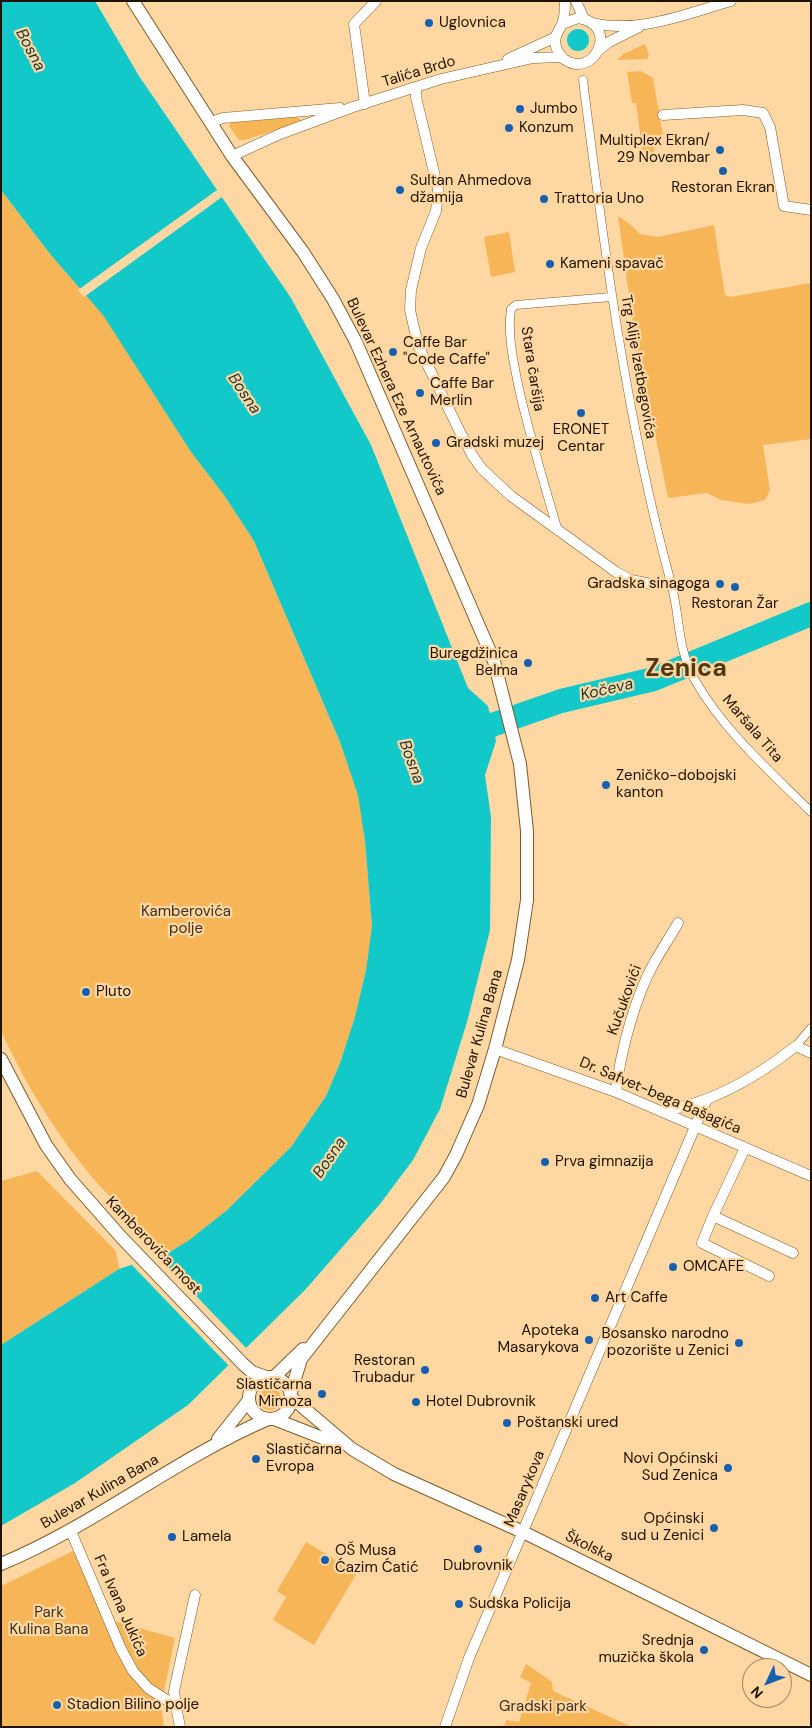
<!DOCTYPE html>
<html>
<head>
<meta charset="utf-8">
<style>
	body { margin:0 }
	#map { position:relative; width:812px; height:1728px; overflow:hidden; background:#fed7a3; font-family:"DM Sans",sans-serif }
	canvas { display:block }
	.frame { position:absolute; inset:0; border:2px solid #201201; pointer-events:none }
	.north { position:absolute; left:742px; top:1658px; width:50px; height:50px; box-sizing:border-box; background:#fed7a3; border:1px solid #a58862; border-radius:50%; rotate:227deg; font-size:14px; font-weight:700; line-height:20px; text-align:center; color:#201201 }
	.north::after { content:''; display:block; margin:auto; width:18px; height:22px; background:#1760af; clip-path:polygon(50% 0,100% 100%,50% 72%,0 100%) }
</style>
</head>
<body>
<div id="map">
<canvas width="812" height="1728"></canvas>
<div class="frame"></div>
<div class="north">N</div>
</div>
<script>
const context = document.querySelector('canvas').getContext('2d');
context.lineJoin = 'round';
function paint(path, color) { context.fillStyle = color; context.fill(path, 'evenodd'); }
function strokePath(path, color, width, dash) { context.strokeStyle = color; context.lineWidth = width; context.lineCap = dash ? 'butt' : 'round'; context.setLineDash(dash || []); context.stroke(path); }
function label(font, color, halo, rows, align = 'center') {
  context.font = font + ' "DM Sans",sans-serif'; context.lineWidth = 4.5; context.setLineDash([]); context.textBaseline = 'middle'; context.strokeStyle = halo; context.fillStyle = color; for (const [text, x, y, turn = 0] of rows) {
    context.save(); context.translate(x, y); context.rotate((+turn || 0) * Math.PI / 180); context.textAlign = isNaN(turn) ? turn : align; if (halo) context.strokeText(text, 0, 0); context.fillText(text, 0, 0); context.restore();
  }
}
paint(new Path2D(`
	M645,44L649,55L647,59L617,60L623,54Z
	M641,71L653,78L663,136L653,138L656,163L644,164L636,103H632L627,72Z
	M297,117L301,120L298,123L244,140H239L229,126L231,123Z
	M1,190L50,254L103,314L191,452L224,495L254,541L340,742L359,795L365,841L372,926L366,970L355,1017L340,1063L326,1096L291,1147L226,1211L189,1241L168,1253C146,1231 121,1210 100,1186C60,1141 26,1085 1,1031Z
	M618,216L631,225L640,234L658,237L714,225L725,295L730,297L811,283V439L763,445L770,490L765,500L749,504L721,500L707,493L668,498L633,324Z
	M509,232L515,272L491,277L484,237Z
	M37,1171L116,1251L119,1269L1,1345V1181Z
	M259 1399a11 11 0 1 1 22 0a11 11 0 1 1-22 0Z
	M306,1542L357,1573L314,1645L273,1620L286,1597L277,1591Z
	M73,1551L103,1618L175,1638L161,1706L164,1727H1V1586Z
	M526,1664L552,1682L553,1691L632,1727H504L506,1720L519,1722L531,1683L520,1677Z`), '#f6b658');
paint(new Path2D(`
	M1,1H95L139,76L291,298L371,445L468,688L488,706L496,741L485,775L491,817L490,930L467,1022L440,1109L413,1160L380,1204L305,1290L188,1405L75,1483L1,1526V1345L119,1269L168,1253L188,1241L226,1211L291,1147L326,1096L340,1063L355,1017L366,970L372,926L365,841L358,795L340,742L254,541L224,495L191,452L103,315L50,254L1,190Z
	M567 40a11 11 0 1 1 22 0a11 11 0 1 1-22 0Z`), '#12c8c8');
paint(new Path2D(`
	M217,190L222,197L84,297L78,290Z
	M156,1254L248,1350L230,1367L129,1262Z`), '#fed7a3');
strokePath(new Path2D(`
	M464,741L492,725L561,701L654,679L811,614`), '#12c8c8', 24);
const pedestrian = new Path2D(`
	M583,80C604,249 626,418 671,583C681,619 676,647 696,682C725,732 770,771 811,812
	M558,531C544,484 530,437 519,389C514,364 507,335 511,309L516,305L611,297
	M796,1046L811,1028`);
const minor = new Path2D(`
	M576,1L584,19
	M593,23C639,34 688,13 731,1
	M562,24L578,18C621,24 594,81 564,59C559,55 556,49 555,42C555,34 559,31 562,24C565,18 565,8 565,1
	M599,50L609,42L639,27
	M508,59L556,37
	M416,87V97L438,189L436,211L421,248L411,290L410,310L418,345L459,430L472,455L482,469L511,496L616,572L631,580L651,584
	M365,104L354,24L376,1
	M663,115L743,110L763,113L770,127L784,206L811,210
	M211,122L223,118L340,108
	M232,156L280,134L353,107L441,79L533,58L562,57
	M495,1049L616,1092L811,1176
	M616,1092C620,1053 635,997 654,963C662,949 670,937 678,923
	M663,1111C713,1103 757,1077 796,1046L811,1053
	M745,1148L713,1216L793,1253
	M713,1216L702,1243L769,1276
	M70,1529L121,1649L133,1671L148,1688L176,1706L180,1727
	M176,1706L174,1691L195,1595
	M445,1727L469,1658L706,1101`);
const tertiary = new Path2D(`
	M133,1L232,156L303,252L333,299L356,342L494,661L520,764L527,831V900L518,960L495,1049L478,1105L456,1155L444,1177L301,1359L291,1392
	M1,1059L46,1145L70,1179L121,1237L243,1364L252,1372L266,1377
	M249 1398a21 21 0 1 1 42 0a21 21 0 1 1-42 0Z
	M274,1377L303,1349
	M292,1398L352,1449L394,1474L523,1532L811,1675
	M274,1419L338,1444
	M218,1439L249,1400
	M1,1564C95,1525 175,1459 268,1419`);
strokePath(pedestrian, '#7d5c2a', 9);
strokePath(minor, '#7d5c2a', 11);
strokePath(tertiary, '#7d5c2a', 14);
strokePath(pedestrian, '#fff', 8);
strokePath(minor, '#fff', 10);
strokePath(tertiary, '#fff', 12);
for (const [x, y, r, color] of [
	[429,23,5,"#1760af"],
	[520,109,5,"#1760af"],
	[509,128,5,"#1760af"],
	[720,150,5,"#1760af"],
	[723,171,5,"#1760af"],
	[400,190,5,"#1760af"],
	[544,199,5,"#1760af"],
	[550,264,5,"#1760af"],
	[393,352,5,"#1760af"],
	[420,393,5,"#1760af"],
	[581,413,5,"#1760af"],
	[436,443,5,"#1760af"],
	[720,584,5,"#1760af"],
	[735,587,5,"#1760af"],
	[528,663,5,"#1760af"],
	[606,785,5,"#1760af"],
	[86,992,5,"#1760af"],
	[545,1162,5,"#1760af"],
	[673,1267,5,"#1760af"],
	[595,1298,5,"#1760af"],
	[589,1340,5,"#1760af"],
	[739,1343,5,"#1760af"],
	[425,1370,5,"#1760af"],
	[322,1394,5,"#1760af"],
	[416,1402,5,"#1760af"],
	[507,1423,5,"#1760af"],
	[256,1459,5,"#1760af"],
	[728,1468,5,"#1760af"],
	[714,1528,5,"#1760af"],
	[172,1537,5,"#1760af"],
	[478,1549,5,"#1760af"],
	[325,1560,5,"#1760af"],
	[459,1604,5,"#1760af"],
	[704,1650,5,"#1760af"],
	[57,1705,5,"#1760af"]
]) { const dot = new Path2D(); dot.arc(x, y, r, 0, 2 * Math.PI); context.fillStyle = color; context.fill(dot); strokePath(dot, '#fed7a3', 2); }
label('15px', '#201201', '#fed7a3', [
	["Uglovnica",439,23],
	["Jumbo",530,109],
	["Konzum",519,128],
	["Multiplex Ekran/",710,141,"right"],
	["29 Novembar",710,158,"right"],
	["Sultan Ahmedova",410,181],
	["džamija",410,198],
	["Restoran Ekran",723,188,"center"],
	["Trattoria Uno",554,199],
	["Kameni spavač",560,264],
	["Caffe Bar",403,343],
	["\"Code Caffe\"",403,360],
	["Caffe Bar",430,384],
	["Merlin",430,401],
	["ERONET",581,430,"center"],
	["Centar",581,447,"center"],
	["Gradski muzej",446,443],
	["Gradska sinagoga",710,584,"right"],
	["Restoran Žar",735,604,"center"],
	["Buregdžinica",518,654,"right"],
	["Belma",518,671,"right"],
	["Zeničko-dobojski",616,776],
	["kanton",616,793],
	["Pluto",96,992],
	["Prva gimnazija",555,1162],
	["OMCAFE",683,1267],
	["Art Caffe",605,1298],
	["Apoteka",579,1331,"right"],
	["Masarykova",579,1348,"right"],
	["Bosansko narodno",729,1334,"right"],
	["pozorište u Zenici",729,1351,"right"],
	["Restoran",415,1361,"right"],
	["Trubadur",415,1378,"right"],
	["Slastičarna",312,1385,"right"],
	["Mimoza",312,1402,"right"],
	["Hotel Dubrovnik",426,1402],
	["Poštanski ured",517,1423],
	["Slastičarna",266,1450],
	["Evropa",266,1467],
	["Novi Općinski",718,1459,"right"],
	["Sud Zenica",718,1476,"right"],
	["Općinski",704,1519,"right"],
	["sud u Zenici",704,1536,"right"],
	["Lamela",182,1537],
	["OŠ Musa",335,1551],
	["Ćazim Ćatić",335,1568],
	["Dubrovnik",478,1566,"center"],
	["Sudska Policija",469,1604],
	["Srednja",694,1641,"right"],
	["muzička škola",694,1658,"right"],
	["Stadion Bilino polje",67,1705]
], 'left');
label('15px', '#201201', '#fed7a3', [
	["Talića Brdo",419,72,-17],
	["Trg Alije Izetbegovića",638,367,80],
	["Stara čaršija",532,369,81],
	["Bulevar Ezhera Eze Arnautovića",396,397,65],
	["Maršala Tita",752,729,49],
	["Kučukovići",625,1000,-70],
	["Bulevar Kulina Bana",480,1034,-74],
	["Dr. Safvet-bega Bašagića",660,1096,23],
	["Kamberovića most",153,1246,46],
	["Masarykova",525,1489,-67],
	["Bulevar Kulina Bana",100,1492,-30],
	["Školska",589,1547,26],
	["Fra Ivana Jukića",120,1606,66]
]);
label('15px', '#3d2f1c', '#fed7a3', [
	["Kamberovića",186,912],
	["polje",186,929],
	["Park",49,1613],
	["Kulina Bana",49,1630],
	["Gradski park",543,1707]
]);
label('italic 16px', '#163636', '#fed7a3', [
	["Bosna",30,50,62],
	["Bosna",244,394,56],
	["Kočeva",607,690,-13],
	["Bosna",411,762,70],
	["Bosna",330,1158,-56]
]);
label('bold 25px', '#533913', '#fed7a3', [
	["Zenica",686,669]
]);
</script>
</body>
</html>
